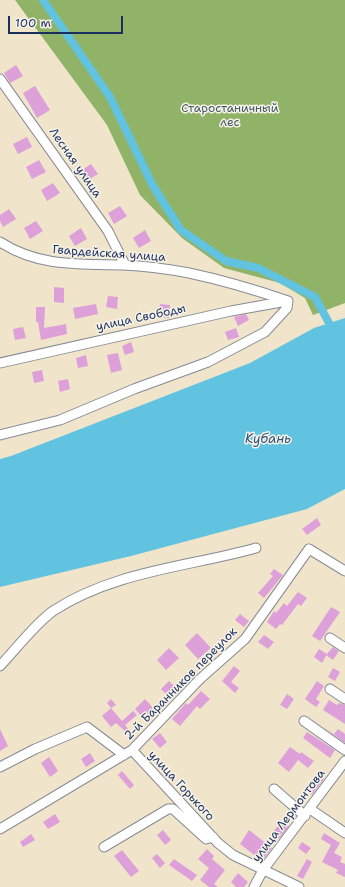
<!DOCTYPE html>
<html>
<head>
<meta charset="utf-8">
<style>
	body { margin:0 }
	#map { position:relative; width:345px; height:887px; overflow:hidden; background:#f0e5cb; font-family:"Shantell Sans",sans-serif }
	canvas { display:block }
	.scale { position:absolute; left:8px; top:16px; width:115px; height:18px; box-sizing:border-box; border:2px solid #1b2f5e; border-top:0; padding-left:5px; font-size:12px; line-height:14px; white-space:nowrap; color:#1b2f5e; -webkit-text-stroke:3px #f7f3e8; paint-order:stroke }
</style>
</head>
<body>
<div id="map">
<canvas width="345" height="887"></canvas>
<div class="scale">100 m</div>
</div>
<script>
const context = document.querySelector('canvas').getContext('2d');
context.lineJoin = 'round';
function paint(path, color) { context.fillStyle = color; context.fill(path, 'evenodd'); }
function strokePath(path, color, width, dash) { context.strokeStyle = color; context.lineWidth = width; context.lineCap = dash ? 'butt' : 'round'; context.setLineDash(dash || []); context.stroke(path); }
function label(font, color, halo, rows, align = 'center') {
  context.font = font + ' "Shantell Sans",sans-serif'; context.lineWidth = 3; context.setLineDash([]); context.textBaseline = 'middle'; context.strokeStyle = halo; context.fillStyle = color; for (const [text, x, y, turn = 0] of rows) {
    context.save(); context.translate(x, y); context.rotate((+turn || 0) * Math.PI / 180); context.textAlign = isNaN(turn) ? turn : align; if (halo) context.strokeText(text, 0, 0); context.fillText(text, 0, 0); context.restore();
  }
}
paint(new Path2D(`
	M15,0H345V303L313,315L305,298L280,283L224,268L182,238L140,195L107,125Z`), '#90b368');
paint(new Path2D(`
	M345,318V489L307,509L131,556L0,587V459L11,456L250,363L314,328Z`), '#61c3df');
strokePath(new Path2D(`
	M43,0L110,97L153,186L181,230L226,261L258,268L315,297L329,323`), '#61c3df', 8);
paint(new Path2D(`
	M16,65L23,76L10,83L4,73Z
	M35,86L50,110L37,118L23,93Z
	M27,137L32,147L18,154L13,144Z
	M39,160L46,172L32,179L26,167Z
	M91,164L98,174L85,182L79,172Z
	M53,183L60,193L47,201L41,190Z
	M120,206L127,216L114,224L108,213Z
	M9,209L16,219L3,227L0,221V215Z
	M36,221L43,231L30,239L24,228Z
	M81,228L87,239L75,246L69,236Z
	M145,230L151,241L139,248L133,238Z
	M54,287L64,288V303L54,302Z
	M108,296L118,297L117,309L106,307Z
	M96,304L98,314L75,319L73,308Z
	M160,304L170,305L169,318L159,317Z
	M36,307H45L44,328L66,324L67,334L41,340L38,322H36Z
	M246,314L249,320L238,326L234,317Z
	M23,327L26,338L15,340L13,329Z
	M236,328L239,337L228,340L225,332Z
	M131,342L134,352L125,355L122,346Z
	M118,353L122,370L111,373L107,355Z
	M86,355L88,366L78,368L76,358Z
	M42,370L44,381L34,383L32,372Z
	M68,379L70,389L60,392L58,381Z
	M317,518L321,525L307,535L302,529Z
	M274,569L283,575L264,598L258,593L273,576L270,574Z
	M298,592L307,598L301,606L298,604L282,625L280,624L276,629L267,622L274,611L276,613L284,603L287,606Z
	M331,607L340,612L320,641L312,636Z
	M240,614L249,621L244,627L235,620Z
	M197,633L211,648L198,659L185,645Z
	M264,635L274,642L268,649L258,642Z
	M333,647L339,651L333,660L326,655Z
	M169,648L179,658L166,670L157,660Z
	M319,649L327,654L322,663L314,657Z
	M234,666L240,671L231,682L239,688L235,693L222,681Z
	M333,668L340,672L335,681L328,677Z
	M169,681L178,690L170,698L161,689Z
	M317,681L324,686L316,699L320,702L316,707L305,699Z
	M201,691L210,699L200,709L197,706L180,726L172,719L186,703L188,705Z
	M287,694L294,699L287,709L280,705Z
	M111,699L116,705L111,708L122,721L133,711L137,715L125,725L129,730L126,732L116,723L111,727L102,716L111,708L107,703Z
	M145,699L155,710L144,719L135,709Z
	M329,700L337,705L339,703L345,705V724L323,710Z
	M322,726L334,734L338,729L345,734V743Z
	M0,729L8,746L0,751Z
	M307,732L335,750L330,758L303,738Z
	M160,733L167,742L160,748L152,739Z
	M290,747L300,754L301,752L314,761L308,768L298,760L289,772L278,763Z
	M90,753L95,761L86,767L81,759Z
	M49,757L58,771L50,777L41,763Z
	M122,771L134,785L130,789L118,775Z
	M317,774L324,779L312,795L305,789Z
	M55,814L60,822L48,829L43,822Z
	M282,821L289,826L279,839L272,833Z
	M163,830L171,840L165,845L157,835Z
	M249,830L272,848L262,861L240,844Z
	M324,833L340,843L334,853L342,857L340,862L345,864V877L336,873L338,870L322,862L331,845L321,839Z
	M31,834L35,840L23,847L20,842Z
	M302,842L311,848L306,854L298,848Z
	M207,849L214,856L212,859L225,870L214,884L218,887H209L200,880L209,868L198,859Z
	M122,850L139,871L131,877L114,856Z
	M157,854L165,863L160,868L152,858Z
	M174,859L197,875L192,881L169,865Z
	M307,859L312,862L303,879L297,876Z
	M238,873L248,882L244,887H236L231,882Z`), '#dda0d8');
const minor = new Path2D(`
	M0,79L108,231L125,265
	M0,242C39,267 78,264 123,265C144,266 168,269 189,273C222,280 256,290 288,301
	M0,363L231,311L287,301
	M0,435L60,420L134,389L208,362L265,332L287,308L288,301
	M330,638L345,648
	M0,666C15,650 36,623 53,611C114,571 188,567 256,548
	M330,689L345,699
	M304,721L345,750
	M132,750L218,843L233,855L299,887
	M0,767L35,749L87,727L124,755
	M274,789L305,816
	M310,809L345,833
	M0,829L132,750L200,679L245,639L309,549L345,571
	M104,847L168,809H173L206,839L213,837
	M254,887L263,870L345,761`);
strokePath(minor, '#868a94', 11);
strokePath(minor, '#fff', 9);
label('12px', '#425864', '#f7f3e8', [
	["Старостаничный",230,109],
	["лес",230,123]
]);
label('12px', '#1b2f5e', '#f7f3e8', [
	["Лесная улица",75,163,55],
	["Гвардейская улица",109,254,4],
	["улица Свободы",141,318,-12],
	["2-й Баранников переулок",181,684,-45],
	["улица Горького",181,786,47],
	["улица Лермонтова",289,816,-53]
]);
label('italic 13px', '#2c547e', '#f7f3e8', [
	["Кубань",268,440]
]);
</script>
</body>
</html>
